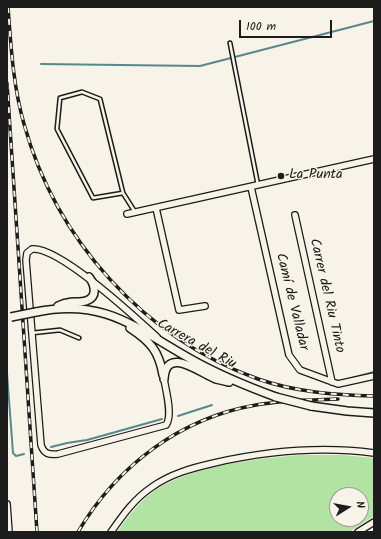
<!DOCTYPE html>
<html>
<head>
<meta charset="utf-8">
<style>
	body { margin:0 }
	#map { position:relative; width:381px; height:539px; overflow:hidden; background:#f7f3e8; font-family:Kalam,sans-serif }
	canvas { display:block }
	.frame { position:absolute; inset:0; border:8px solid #1c1c1c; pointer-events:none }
	.north { position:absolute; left:329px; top:487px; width:40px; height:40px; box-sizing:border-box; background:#f7f3e8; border:1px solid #9f9d96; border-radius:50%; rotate:79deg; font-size:11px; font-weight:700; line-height:16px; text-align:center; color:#1c1c1c }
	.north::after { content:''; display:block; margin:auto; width:14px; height:18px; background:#1c1c1c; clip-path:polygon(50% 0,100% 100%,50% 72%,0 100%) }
	.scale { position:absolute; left:239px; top:20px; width:93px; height:18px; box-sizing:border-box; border:2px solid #1c1c1c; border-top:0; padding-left:5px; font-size:12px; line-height:14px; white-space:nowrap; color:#1c1c1c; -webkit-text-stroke:3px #f7f3e8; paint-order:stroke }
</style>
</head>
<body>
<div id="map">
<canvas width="381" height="539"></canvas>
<div class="frame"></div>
<div class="north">N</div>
<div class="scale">100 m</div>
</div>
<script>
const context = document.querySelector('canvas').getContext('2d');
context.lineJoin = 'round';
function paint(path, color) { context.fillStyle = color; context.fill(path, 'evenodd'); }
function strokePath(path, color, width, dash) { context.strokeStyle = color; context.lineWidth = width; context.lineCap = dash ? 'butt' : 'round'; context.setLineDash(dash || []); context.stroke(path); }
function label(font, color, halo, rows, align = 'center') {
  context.font = font + ' Kalam,sans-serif'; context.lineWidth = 3; context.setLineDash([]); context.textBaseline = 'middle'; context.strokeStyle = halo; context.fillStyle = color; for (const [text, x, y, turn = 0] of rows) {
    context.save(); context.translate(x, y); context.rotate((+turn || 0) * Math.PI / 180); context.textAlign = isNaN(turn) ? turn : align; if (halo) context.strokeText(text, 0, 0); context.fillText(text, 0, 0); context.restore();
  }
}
paint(new Path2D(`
	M300,455H342L374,458V516L349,532H117C126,519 136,506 149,495C185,466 254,459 300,455ZM337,495H361V519H337Z`), '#b3e3a2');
strokePath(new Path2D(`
	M41,64L200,66L374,21
	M7,373L13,453L16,456L24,454
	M348,379L374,372
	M178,416L212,405
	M51,447L67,443L87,440L162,419`), '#57888c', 2);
const service = new Path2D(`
	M230,43L258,185
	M82,92L100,99L123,193L93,198L57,129L60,98Z
	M123,193L135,212
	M32,333L60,330L79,338`);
const minor = new Path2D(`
	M251,187L289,355L300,370L338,384L374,376
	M156,208L179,310L205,306
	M127,214L374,159
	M295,215L332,382
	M157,337C135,317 59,246 32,249L27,253L26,260L41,445C44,454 49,455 58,454L166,425C173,416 166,391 164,379
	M7,504L9,532
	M111,532C123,515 134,499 152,487C170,474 192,468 214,463C267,451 320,446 374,453
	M358,532L374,522`);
const tertiary = new Path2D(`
	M58,306C61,305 64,303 67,303C73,301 80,303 86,301C98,297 95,285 89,277
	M36,312C104,298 134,327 189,358C217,374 246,386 276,397
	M130,328C150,341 159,351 163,375
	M164,379C166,345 200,373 216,379C220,380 224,381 229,382
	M311,406L347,411L374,413`);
strokePath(service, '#1c1c1c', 5.5);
strokePath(minor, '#1c1c1c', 8);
strokePath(tertiary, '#1c1c1c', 10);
strokePath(service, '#f7f3e8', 2.5);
strokePath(minor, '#f7f3e8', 5.5);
strokePath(tertiary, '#f7f3e8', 7);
const rail = new Path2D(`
	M8,7C11,46 13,86 24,124C56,240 144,338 258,379C295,392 335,395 374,396
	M7,83L37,532
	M78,532C117,466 180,418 256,405C283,400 311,400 338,399`);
strokePath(rail, '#1c1c1c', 3.5);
strokePath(rail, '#f7f3e8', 2, [6]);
const tertiaryBridge = new Path2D(`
	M11,317L36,312
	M276,397L311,406`);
strokePath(tertiaryBridge, '#1c1c1c', 10, []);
strokePath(tertiaryBridge, '#f7f3e8', 7);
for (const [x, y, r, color] of [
	[281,176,4,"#1c1c1c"]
]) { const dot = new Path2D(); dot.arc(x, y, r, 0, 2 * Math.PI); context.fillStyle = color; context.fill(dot); strokePath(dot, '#f7f3e8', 1.5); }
label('14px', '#1c1c1c', '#f7f3e8', [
	["La Punta",289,176]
], 'left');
label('14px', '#1c1c1c', '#f7f3e8', [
	["Carrer del Riu Tinto",326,296,77],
	["Camí de Valladar",291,302,76],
	["Carrera del Riu",196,345,29]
]);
</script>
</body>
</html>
